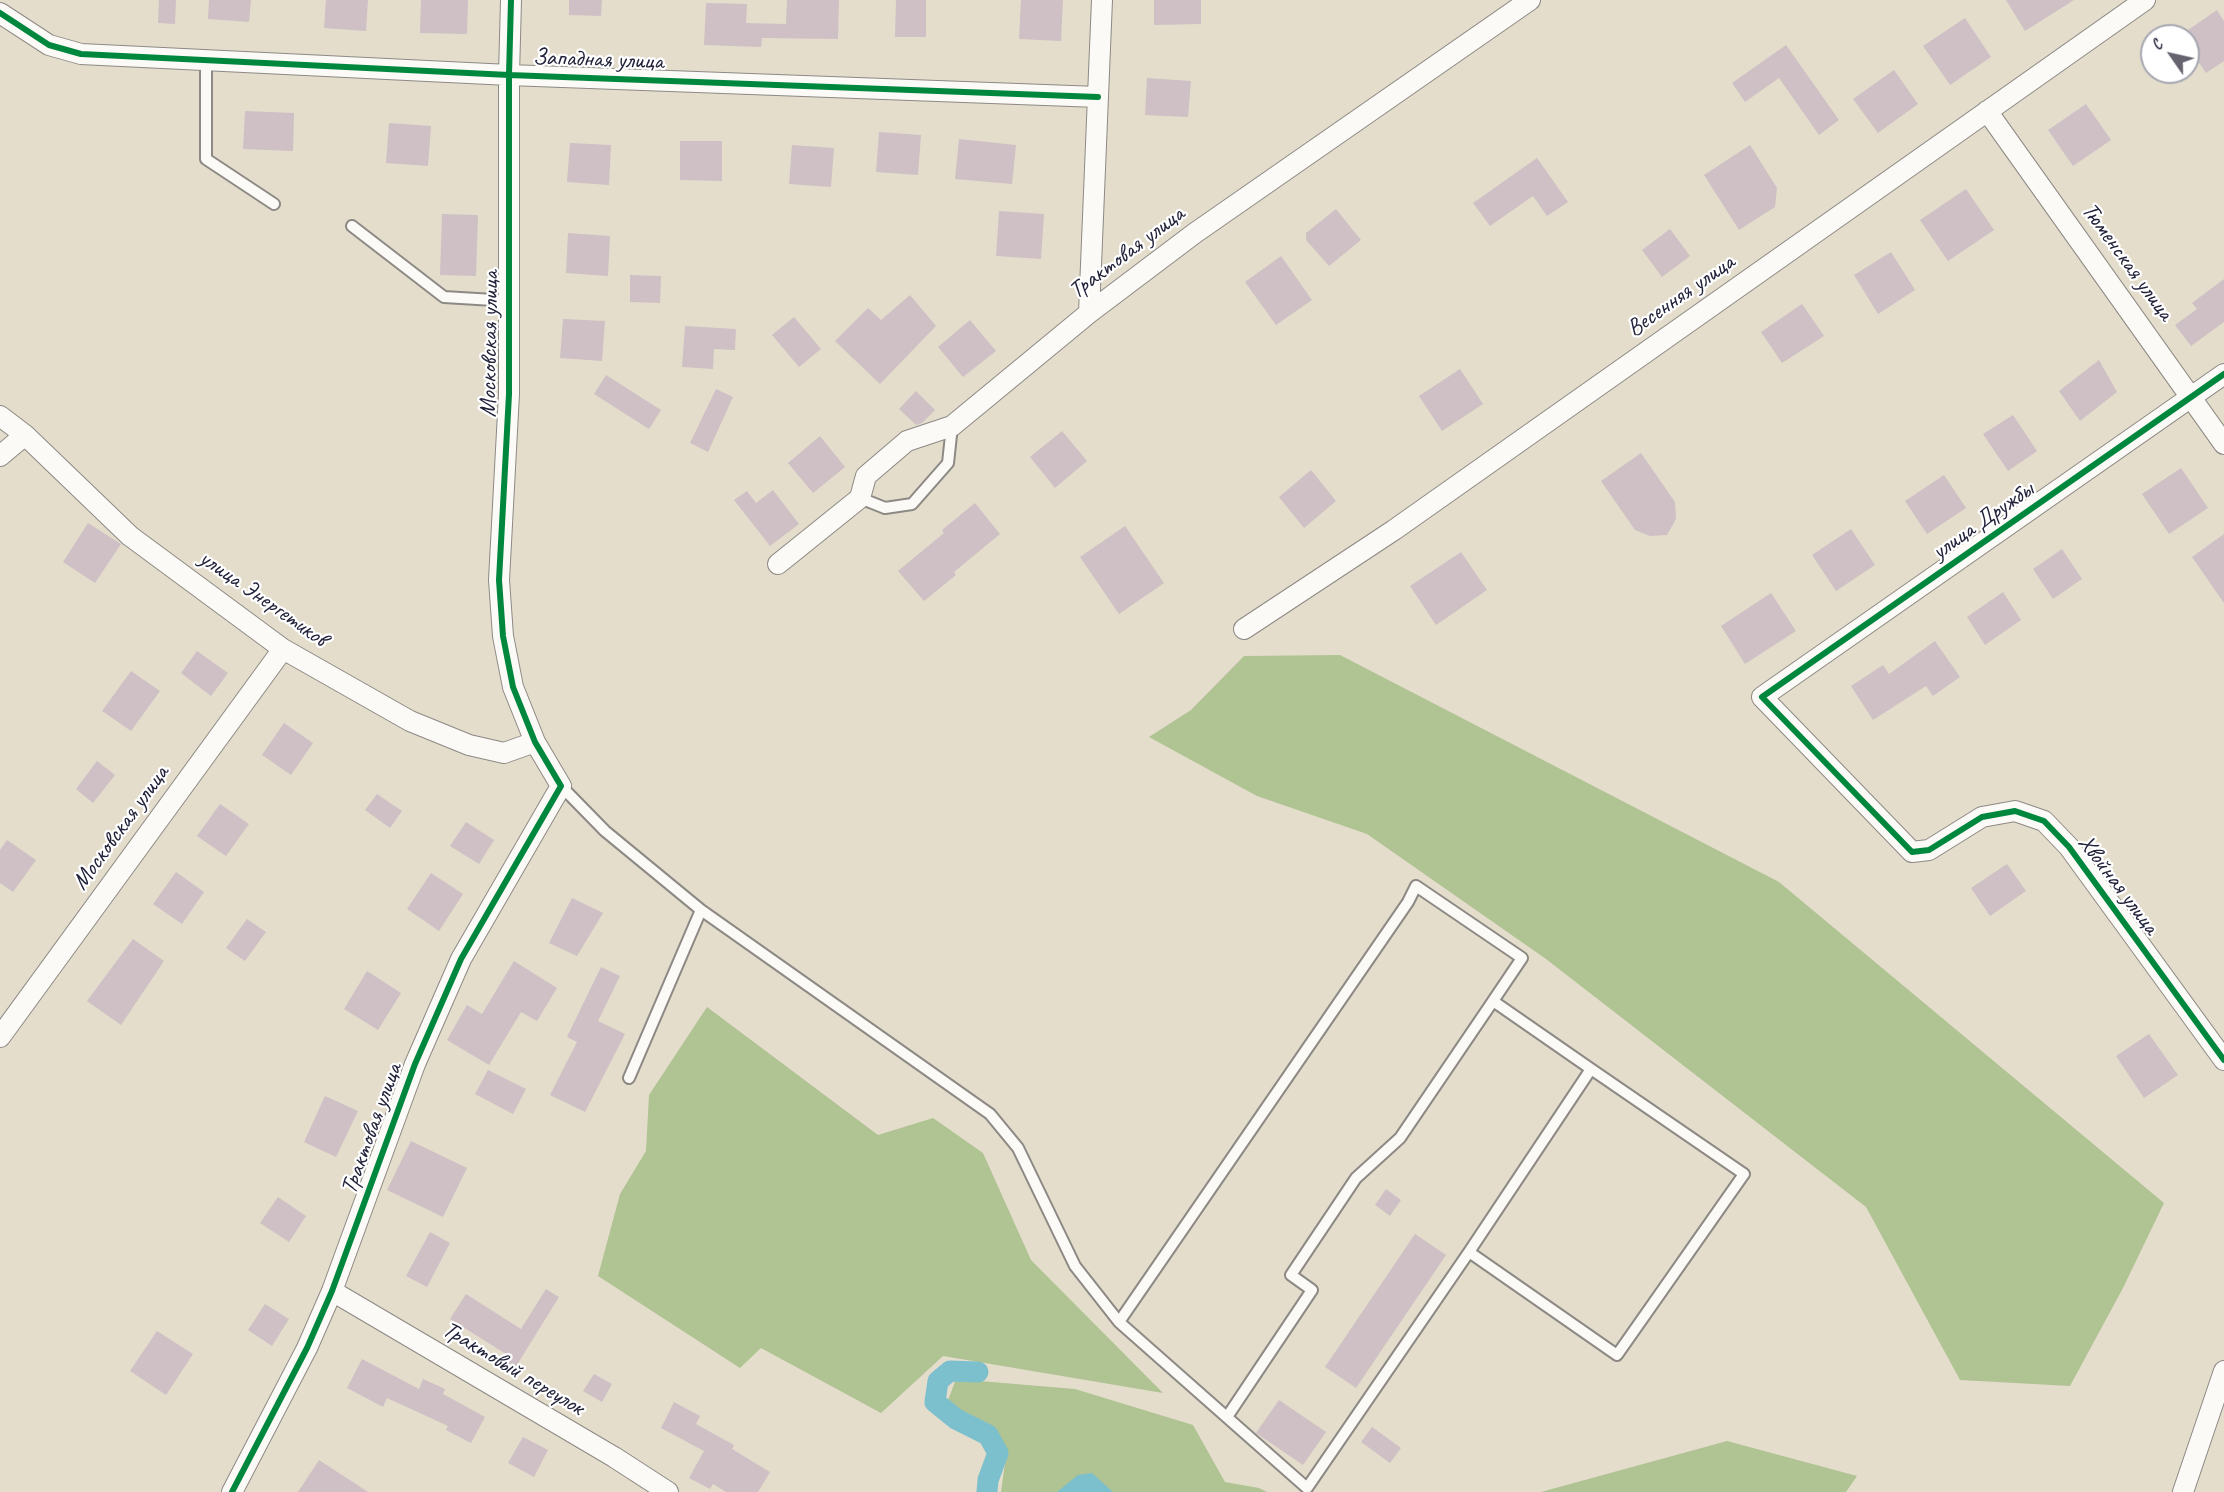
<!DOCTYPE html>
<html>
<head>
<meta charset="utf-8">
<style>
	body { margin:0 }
	#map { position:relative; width:2224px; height:1492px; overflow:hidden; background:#e4ddcc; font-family:Caveat,sans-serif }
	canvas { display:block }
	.north { position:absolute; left:2140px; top:24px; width:60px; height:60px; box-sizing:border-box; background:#fff; border:2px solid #a7a7b1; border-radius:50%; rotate:304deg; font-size:16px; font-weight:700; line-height:24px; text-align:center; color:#22223b }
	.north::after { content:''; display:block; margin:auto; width:21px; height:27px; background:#66636e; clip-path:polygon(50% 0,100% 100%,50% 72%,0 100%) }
</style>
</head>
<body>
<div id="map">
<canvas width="2224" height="1492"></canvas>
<div class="north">С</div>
</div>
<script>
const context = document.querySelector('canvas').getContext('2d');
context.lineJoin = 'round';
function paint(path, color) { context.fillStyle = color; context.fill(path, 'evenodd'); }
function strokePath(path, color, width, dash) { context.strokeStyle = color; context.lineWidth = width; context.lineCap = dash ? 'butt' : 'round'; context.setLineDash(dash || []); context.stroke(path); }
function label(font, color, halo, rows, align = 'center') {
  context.font = font + ' Caveat,sans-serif'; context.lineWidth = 4.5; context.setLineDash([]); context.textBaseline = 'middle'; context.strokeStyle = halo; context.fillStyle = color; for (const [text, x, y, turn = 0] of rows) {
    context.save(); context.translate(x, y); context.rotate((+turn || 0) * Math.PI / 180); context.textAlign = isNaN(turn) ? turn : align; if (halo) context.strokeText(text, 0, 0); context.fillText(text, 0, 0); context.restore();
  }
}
paint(new Path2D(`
	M1340,655L1779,882L2164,1203L2123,1288L2070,1386L1960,1380L1866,1207L1546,959L1367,834L1257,796L1149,737L1191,710L1244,656Z
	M707,1007L878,1135L933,1118L983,1153L1031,1260L1163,1393L943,1356L881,1413L761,1348L740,1368L598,1276L620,1194L646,1151L649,1095Z
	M956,1379L1075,1389L1193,1425L1225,1482L1259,1488L1267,1492H1001L1007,1448L947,1403Z
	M1727,1441L1857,1476L1846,1492H1541Z`), '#b0c393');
paint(new Path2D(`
	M1092,1473L1113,1492H1057L1078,1475Z`), '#7cbfcd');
strokePath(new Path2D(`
	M978,1372L950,1371L938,1381L935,1402L956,1419L988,1435L998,1453L988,1480L987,1492`), '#7cbfcd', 21);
paint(new Path2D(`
	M159,0H176L175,24L158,23Z
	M209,0H251L249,22L208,19Z
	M326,0H368L366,31L324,28Z
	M421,0H468L467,34L420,33Z
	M569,0H602L601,16L569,15Z
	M787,0H839L838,39L762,38L761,47L704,45L706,3L747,4L746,23L786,24Z
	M896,0H926V37H895Z
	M1021,0H1063L1061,41L1019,39Z
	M1154,0H1201V24L1154,25Z
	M2006,0H2074L2025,31Z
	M2217,10L2224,21V61L2206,73L2188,47V30Z
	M1965,18L1991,57L1950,85L1923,46Z
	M1786,45L1839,120L1819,135L1779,78L1745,102L1732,83Z
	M1894,70L1918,104L1878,133L1853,99Z
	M1147,78L1191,81L1188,117L1145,115Z
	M2086,104L2111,140L2073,166L2048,130Z
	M245,111L294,113L293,151L243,149Z
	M389,123L431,126L428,166L386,163Z
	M879,132L921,135L918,175L876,172Z
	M959,139L1016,145L1012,184L955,179Z
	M680,141H722V181L680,180Z
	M570,143L611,145L609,185L567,182Z
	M792,145L834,148L831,187L789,184Z
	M1750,145L1777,188L1775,207L1739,230L1704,175Z
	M1537,158L1568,202L1547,216L1533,196L1490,226L1473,203Z
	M1966,189L1994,230L1948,261L1920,220Z
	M1336,209L1361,240L1329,266L1306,240V233Z
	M999,211L1044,214L1041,259L996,256Z
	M442,214L478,215L476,276L440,275Z
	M1670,229L1690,256L1662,277L1642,250Z
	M568,233L610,236L608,276L566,273Z
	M1891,252L1915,290L1878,314L1854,275Z
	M1281,256L1312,300L1276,325L1245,282Z
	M630,275L661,276L660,303L630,302Z
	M2224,279V322L2191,346L2175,325L2197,309L2192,303Z
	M910,295L936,326L880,384L835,341L868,308L881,320Z
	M1802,304L1824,336L1782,363L1761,332Z
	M794,317L821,349L799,367L772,335Z
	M563,319L605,321L602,361L560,358Z
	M970,320L996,351L963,377L938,347Z
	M685,326L736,329L735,350L714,349L713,369L682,367Z
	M2099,360L2117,392L2080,421L2059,391Z
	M1460,369L1483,404L1442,431L1419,396Z
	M606,375L661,410L649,429L594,394Z
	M716,389L733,397L708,452L690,443Z
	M916,391L935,410L922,423L916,425L899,409Z
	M2013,415L2037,451L2008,471L1983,434Z
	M1062,431L1087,461L1055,488L1030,457Z
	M820,436L845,467L813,493L788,463Z
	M1641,453L1675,502L1676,519L1667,535L1650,536L1635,530L1601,481Z
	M2181,468L2208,508L2169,534L2142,494Z
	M1311,470L1336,501L1304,528L1279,497Z
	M1944,475L1966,508L1927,534L1905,501Z
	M773,490L799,524L770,546L734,500L747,491L756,503Z
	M975,503L1000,534L954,572L956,575L924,601L898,571L944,533L942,530Z
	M88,523L121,544L95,583L63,562Z
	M1125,526L1164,583L1119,614L1080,557Z
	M1851,529L1875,565L1836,591L1812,555Z
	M2224,534V603L2192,557Z
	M2062,549L2082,579L2053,599L2033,569Z
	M1461,552L1487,590L1436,625L1410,586Z
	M2003,592L2021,620L1985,645L1967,617Z
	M1771,593L1796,631L1745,664L1721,626Z
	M1935,641L1960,677L1933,696L1926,686L1873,720L1851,686L1883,665L1889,674Z
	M197,651L228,673L211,696L181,673Z
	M131,671L160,691L131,731L102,711Z
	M284,723L313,743L291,775L262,755Z
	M97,761L115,775L93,803L76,789Z
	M377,794L402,811L390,828L365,810Z
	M220,804L249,824L226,856L197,836Z
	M466,822L494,840L479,864L450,846Z
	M7,840L36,860L13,892L0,883V850Z
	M2007,864L2026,891L1990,916L1971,888Z
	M176,872L204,892L182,924L153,904Z
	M431,873L463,894L439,931L407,909Z
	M572,898L603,913L577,956L549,943Z
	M247,919L266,932L245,961L226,948Z
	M133,939L164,961L121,1025L87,1001Z
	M514,961L557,988L537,1021L521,1012L489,1065L447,1040L467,1005L482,1014Z
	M601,967L620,976L598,1021L625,1034L585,1112L550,1095L577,1042L567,1037Z
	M367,971L401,993L378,1030L344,1009Z
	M2149,1034L2178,1075L2144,1098L2116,1056Z
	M488,1070L526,1089L513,1114L475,1094Z
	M325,1096L358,1111L336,1157L304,1142Z
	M411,1141L467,1168L443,1217L387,1190Z
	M1386,1189L1401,1200L1390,1216L1375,1205Z
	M278,1197L306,1216L289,1242L260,1223Z
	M430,1232L450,1243L427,1287L406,1276Z
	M1415,1234L1446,1255L1356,1388L1325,1367Z
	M546,1289L559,1297L515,1368L502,1360L506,1354L450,1319L466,1294L521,1329Z
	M265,1304L289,1319L272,1346L248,1330Z
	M157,1331L193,1354L166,1395L130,1371Z
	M362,1359L419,1389L423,1379L445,1389L443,1394L485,1417L471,1443L446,1430L448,1426L387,1398L383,1407L347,1388Z
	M594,1374L612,1384L602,1402L583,1391Z
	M1279,1400L1326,1432L1303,1465L1256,1433Z
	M674,1402L700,1416L696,1424L734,1445L732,1449L770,1472L758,1492H726L713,1484L710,1489L689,1478L704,1451L661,1428Z
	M1372,1427L1401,1448L1390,1463L1361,1442Z
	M523,1437L548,1450L534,1477L508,1463Z
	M319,1460L368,1492H298Z`), '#cec0c4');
const service = new Path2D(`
	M206,60V159L274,204
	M352,226L444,297L510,301
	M860,498L885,508L912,504L948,463L952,426
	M561,786L605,831L701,910L990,1114L1018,1148L1075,1266L1119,1322L1307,1488L1469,1252L1591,1069L1493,1001L1522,958L1416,886L1408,902L1119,1322
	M629,1078L701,910
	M1469,1252L1617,1355L1744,1174L1591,1069
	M1227,1417L1312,1290L1291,1275L1356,1178L1400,1138L1493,1001`);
const minor = new Path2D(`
	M0,13L49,45L81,54L509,75L1098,97
	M1987,111L2224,444
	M1089,313L1102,0
	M2224,374L1762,697L1912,852L1929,850L1982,817L2015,811L2044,821L2069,847L2224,1060
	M0,416L25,435L130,536L283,649L410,721L469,745L504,753L535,742
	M0,456L25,435
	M778,564L860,498L866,476L907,441L952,426L1089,313L1195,233L1530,0
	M1244,629L1394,530L2145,0
	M0,1037L283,649
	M332,1291L614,1457L668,1492
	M232,1492L307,1348L332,1291L415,1064L461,959L561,786L535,742L513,687L503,636L499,580L509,394V75L511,0
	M2183,1492L2224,1371`);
strokePath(service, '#8d8984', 14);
strokePath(minor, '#8d8984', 22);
strokePath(service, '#fbfaf7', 10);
strokePath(minor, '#fbfaf7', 20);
strokePath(new Path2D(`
	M0,13L49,45L81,54L509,75L1098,97
	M2224,374L1762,697L1912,852L1929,850L1982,817L2015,811L2044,821L2069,847L2224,1060
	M232,1492L307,1348L332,1291L415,1064L461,959L561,786L535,742L513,687L503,636L499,580L509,394V75L511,0`), '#00873e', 6);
label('24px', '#22223b', '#fff', [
	["Западная улица",598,60,2],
	["Трактовая улица",1127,253,-37],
	["Тюменская улица",2127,262,54],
	["Весенняя улица",1681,296,-35],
	["Московская улица",490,344,-89],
	["улица Дружбы",1983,521,-35],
	["улица Энергетиков",263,599,35],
	["Московская улица",121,828,-54],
	["Хвойная улица",2118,885,53],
	["Трактовая улица",372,1129,-70],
	["Трактовый переулок",513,1369,31]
]);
</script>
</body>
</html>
